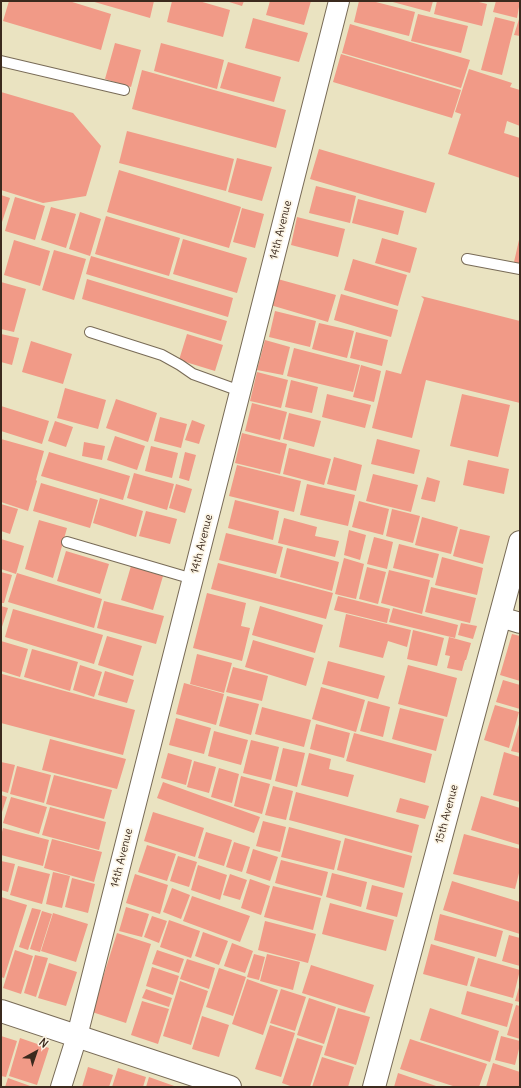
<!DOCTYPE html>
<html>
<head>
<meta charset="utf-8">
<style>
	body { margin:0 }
	#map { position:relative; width:521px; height:1088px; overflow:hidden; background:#eae3c1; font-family:Delius,sans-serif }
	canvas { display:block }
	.frame { position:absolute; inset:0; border:2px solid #3b2a1e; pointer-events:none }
	.north { position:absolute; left:16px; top:1032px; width:40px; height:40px; -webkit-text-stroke:3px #fcf5e5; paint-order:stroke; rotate:40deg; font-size:11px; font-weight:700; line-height:16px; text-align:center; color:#3b2a1e }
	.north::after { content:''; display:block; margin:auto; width:14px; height:18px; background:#3b2a1e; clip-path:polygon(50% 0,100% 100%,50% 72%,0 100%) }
</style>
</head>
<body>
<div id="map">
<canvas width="521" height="1088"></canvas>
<div class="frame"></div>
<div class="north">N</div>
</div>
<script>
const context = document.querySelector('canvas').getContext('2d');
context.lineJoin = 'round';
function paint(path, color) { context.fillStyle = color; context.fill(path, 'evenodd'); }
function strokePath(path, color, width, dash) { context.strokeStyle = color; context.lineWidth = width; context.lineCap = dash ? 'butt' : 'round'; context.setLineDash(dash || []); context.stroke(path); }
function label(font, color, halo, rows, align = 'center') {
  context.font = font + ' Delius,sans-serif'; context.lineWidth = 3.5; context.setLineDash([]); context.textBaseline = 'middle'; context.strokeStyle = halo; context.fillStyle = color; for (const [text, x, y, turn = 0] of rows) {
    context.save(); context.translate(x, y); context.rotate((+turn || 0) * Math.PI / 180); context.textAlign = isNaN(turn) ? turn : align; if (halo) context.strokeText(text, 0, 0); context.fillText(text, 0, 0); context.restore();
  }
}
paint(new Path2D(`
	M9,1H69L111,14L101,50L3,21Z
	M91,1H154L150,18Z
	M172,1H199L230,10L223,37L167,22Z
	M226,1H244L242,6Z
	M270,1H311L304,25L266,15Z
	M359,1H372L415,12L409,36L354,22Z
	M389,1H433L430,12Z
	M437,1H475L487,4L482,26L434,14Z
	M496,1H520L517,18L493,12Z
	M418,14L468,26L461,53L411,41Z
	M520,16V36L514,35Z
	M495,17L515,22L502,75L481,70Z
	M253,18L308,33L299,62L245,48Z
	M350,24L470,60L461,88L342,53Z
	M115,43L141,50L131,87L105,79Z
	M161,43L224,60L217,89L154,71Z
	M341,54L461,90L452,118L333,82Z
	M228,62L281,77L274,102L220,88Z
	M469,69L512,83L510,87L520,90V126L507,121L504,133L520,138V178L448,154L461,114L455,112Z
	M142,70L286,110L276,148L132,109Z
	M1,92L73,113L101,146L86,196L43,203L1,190Z
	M127,131L234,159L226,191L119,163Z
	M319,149L435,183L426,213L310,179Z
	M237,158L272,167L262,201L228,192Z
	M119,170L241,207L229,248L107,212Z
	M316,186L356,196L350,223L309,213Z
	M1,195L10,198L1,225Z
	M15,197L45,206L35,240L5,231Z
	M358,199L404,211L398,235L352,223Z
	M51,207L76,214L66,248L41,240Z
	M242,208L264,214L255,248L233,242Z
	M80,212L101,219L90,256L69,249Z
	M106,216L180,238L169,276L95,254Z
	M297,217L345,229L338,257L291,245Z
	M382,238L417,248L410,273L375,263Z
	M183,239L247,258L237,293L173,274Z
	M14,240L50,251L40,286L4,275Z
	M519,240H520V264L514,262Z
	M54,250L86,259L74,300L42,290Z
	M91,256L233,298L228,317L86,274Z
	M353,259L407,275L398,306L344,290Z
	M274,278L336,295L328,322L267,304Z
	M87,279L227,321L221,341L82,299Z
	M1,282L26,289L14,332L1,329Z
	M341,294L398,310L391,337L334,320Z
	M421,296L520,321V403L426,380L412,438L372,428L386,370L401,374L424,299Z
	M275,311L316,321L310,347L269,337Z
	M319,323L354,331L347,358L312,349Z
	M356,332L388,340L382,366L350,358Z
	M1,334L19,338L12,365L1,362Z
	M187,334L223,345L215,371L179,360Z
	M265,340L290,347L283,375L257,370Z
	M31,341L72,354L63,384L22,372Z
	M294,348L360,365L353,392L287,376Z
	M361,365L381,371L374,402L353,397Z
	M257,372L288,380L281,408L250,401Z
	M291,380L318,387L312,413L285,407Z
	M65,388L106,400L98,429L57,418Z
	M327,394L371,405L365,428L322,417Z
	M462,394L510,405L498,457L450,446Z
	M116,399L157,413L148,442L106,428Z
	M252,403L287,412L280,440L245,431Z
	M1,406L49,421L42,444L1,431Z
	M289,413L321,421L314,447L283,439Z
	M160,417L187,424L181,448L154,441Z
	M192,420L205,425L199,444L185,440Z
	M55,421L73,427L66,447L48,441Z
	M242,433L287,444L280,474L235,463Z
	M115,436L145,446L137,470L107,460Z
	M1,439L44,451L36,480L37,481L28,511L1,502Z
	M377,439L420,450L414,474L371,464Z
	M84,442L105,446L102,460L82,456Z
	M151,446L178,453L172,478L145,471Z
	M289,448L331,459L324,485L283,474Z
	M49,452L130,476L123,500L41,476Z
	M185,452L196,455L189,481L179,478Z
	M334,457L362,465L356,491L327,484Z
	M468,460L509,469L504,494L463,485Z
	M237,465L301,481L294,512L229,496Z
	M134,473L174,484L167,510L127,498Z
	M373,474L418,485L411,512L366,501Z
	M427,477L440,481L435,502L421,499Z
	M41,483L98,500L90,528L33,511Z
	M176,484L192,489L185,513L169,508Z
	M307,484L355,495L348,526L300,515Z
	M100,498L143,511L136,537L93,523Z
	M235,500L279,511L273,540L228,528Z
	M359,501L389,509L383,535L352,527Z
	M1,504L18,509L10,534L1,531Z
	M392,509L420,516L413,543L386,536Z
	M146,511L177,519L170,544L139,536Z
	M422,517L458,527L451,554L415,545Z
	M284,518L317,527L315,536L339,541L335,557L278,543Z
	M39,520L67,528L53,578L25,569Z
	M460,529L490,536L483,564L453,556Z
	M349,530L366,535L360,560L344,555Z
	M226,533L283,547L276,574L219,560Z
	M374,537L393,542L387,569L367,564Z
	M1,539L24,546L16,574L1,569Z
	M399,544L439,554L433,578L393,568Z
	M287,548L339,562L332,591L280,577Z
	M66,551L109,564L100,594L57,581Z
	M442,557L483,568L477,595L435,585Z
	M344,558L364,564L356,599L335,594Z
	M218,563L333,593L326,619L211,589Z
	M131,566L163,576L153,610L121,600Z
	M367,567L386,572L378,604L359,599Z
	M389,570L430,580L422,614L381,603Z
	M1,572L12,575L4,603H1Z
	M17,573L102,599L94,628L8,602Z
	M431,587L476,598L470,623L425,612Z
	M207,593L246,603L241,626L250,628L242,661L193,648Z
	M338,596L390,609L387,623L334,610Z
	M104,601L164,616L156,644L97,628Z
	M1,606L8,608L1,630Z
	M260,606L323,625L315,653L252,635Z
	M393,608L458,625L455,638L389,622Z
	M13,609L103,635L94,664L5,637Z
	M346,614L411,630L407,647L388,641L383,658L339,647Z
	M461,623L477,626L473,639L458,635Z
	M413,630L444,638L437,666L407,659Z
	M512,634L520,636V681L500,675Z
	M107,636L142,646L133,676L98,665Z
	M449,637L471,643L466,660H465L462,671L447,668L450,656L445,655Z
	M253,640L314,658L306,686L245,667Z
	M1,641L28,649L20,677L1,671Z
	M32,649L78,662L70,691L24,677Z
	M197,654L232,663L224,693L190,684Z
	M328,661L385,676L378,699L322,684Z
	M80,665L102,672L94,697L73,690Z
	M408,665L457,678L447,717L398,704Z
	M233,667L268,676L262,701L226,692Z
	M105,671L134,680L127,703L98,695Z
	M2,674L135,710L123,755L1,723Z
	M503,680L520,685V709L496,702Z
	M184,683L224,694L216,725L176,714Z
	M321,687L365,700L356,732L312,719Z
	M227,696L259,704L251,735L219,726Z
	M368,701L390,707L383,737L360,731Z
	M495,705L519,712L509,748L484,740Z
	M262,707L311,720L304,747L255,734Z
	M400,708L444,719L436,751L392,739Z
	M176,718L211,728L204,754L169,745Z
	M520,721V753L511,751Z
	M316,724L350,733L344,758L310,749Z
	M214,731L248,740L241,765L208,756Z
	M354,733L432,754L425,783L346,761Z
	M50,739L126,759L117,789L42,770Z
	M251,740L279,747L271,780L243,773Z
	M283,748L305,753L297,787L275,781Z
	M504,752L520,757V802L493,795Z
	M168,753L192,760L186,785L161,778Z
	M309,753L331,759L329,769L354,775L348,797L301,785Z
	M194,761L216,767L209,793L187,787Z
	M1,762L15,765L8,793L1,791Z
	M17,766L51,775L44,803L10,794Z
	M219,768L239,774L232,803L211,797Z
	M54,775L112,790L104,819L46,804Z
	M241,776L270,784L262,814L234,806Z
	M163,782L260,817L254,833L157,798Z
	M273,786L293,791L286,820L265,815Z
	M296,792L419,825L412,853L289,820Z
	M1,795L7,797L1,815Z
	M481,796L520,808V845L471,830Z
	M11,797L47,807L39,834L3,823Z
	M400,798L429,806L425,819L396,812Z
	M50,807L106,822L99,850L42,835Z
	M153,812L204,828L195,857L144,841Z
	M263,821L286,827L280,852L256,846Z
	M289,827L341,841L334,870L281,857Z
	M3,828L49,840L43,866L1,855V836Z
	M206,832L232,840L224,866L198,858Z
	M464,834L520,849V869L515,889L453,874Z
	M345,838L412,856L404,888L337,870Z
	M52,839L102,852L94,882L44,868Z
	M234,842L250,847L242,872L226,867Z
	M147,845L176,854L167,881L138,872Z
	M253,849L278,857L270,881L246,873Z
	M178,856L197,862L189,887L170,881Z
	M281,860L328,872L322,896L275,883Z
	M1,861L15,864L8,892L1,890Z
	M198,865L227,875L220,900L191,890Z
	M18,866L50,874L42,904L10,895Z
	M53,872L70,876L62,908L46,904Z
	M332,873L367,882L361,907L326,897Z
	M135,874L168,885L160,914L126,903Z
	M230,874L247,880L240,900L223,895Z
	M72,878L95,884L88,913L65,907Z
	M250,879L270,886L261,915L241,908Z
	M452,881L520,902V934L443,910Z
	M372,885L403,893L397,917L366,909Z
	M273,886L321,898L313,930L264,917Z
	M172,888L190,895L181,919L163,912Z
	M192,896L250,916L240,942L183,921Z
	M1,897L27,905L4,978L1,977Z
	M330,903L394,920L386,951L322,934Z
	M126,907L149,914L142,937L119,931Z
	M32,908L41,910L28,950L19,947Z
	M42,911L52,914L40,952L30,949Z
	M53,913L88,924L76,962L41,951Z
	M440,914L503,931L496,957L434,940Z
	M152,916L167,921L159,943L144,937Z
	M169,920L200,931L191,958L160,947Z
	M265,921L316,934L308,963L258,950Z
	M203,932L228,941L219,965L195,956Z
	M117,933L151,944L126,1023L92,1012Z
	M509,935L520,938V966L502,961Z
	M232,943L253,951L245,973L224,966Z
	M431,944L475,957L467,986L423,974Z
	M15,950L33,956L21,994L3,988Z
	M157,950L184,959L179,973L152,964Z
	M254,954L265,957L259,980L247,977Z
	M267,954L300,962L293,990L260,981Z
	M35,955L48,958L36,997L24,993Z
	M478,958L520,970L513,998L470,986Z
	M187,959L215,968L209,989L180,979Z
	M49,963L77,972L66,1006L38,998Z
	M311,965L374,985L365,1013L302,993Z
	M152,967L179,976L173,995L146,986Z
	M219,968L246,977L233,1016L206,1007Z
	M247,979L278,990L263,1035L232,1024Z
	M180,981L208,991L191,1045L163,1036Z
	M520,984V1002L515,1001Z
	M146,989L172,998L169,1007L142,998Z
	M281,989L306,997L295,1031L270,1023Z
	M467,991L513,1004L507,1027L461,1014Z
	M309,998L336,1007L324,1044L297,1035Z
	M142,1001L169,1009L158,1044L131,1035Z
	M516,1005L520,1006V1039L507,1035Z
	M338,1008L370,1017L356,1065L324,1055Z
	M430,1008L499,1031L490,1062L420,1040Z
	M202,1016L229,1025L219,1057L192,1049Z
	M270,1025L295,1033L281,1077L255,1069Z
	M1,1036L17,1041L6,1077L1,1076Z
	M501,1036L520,1041V1045L515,1065L495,1060Z
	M20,1038L49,1048L37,1085L9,1076Z
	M297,1038L323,1046L310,1087H293L282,1083Z
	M410,1039L487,1064L479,1087H456L400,1069Z
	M322,1057L354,1067L348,1087H312Z
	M493,1063L520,1072V1087H486Z
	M88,1067L113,1075L109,1087H82Z
	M118,1068L146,1077L143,1087H112Z
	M398,1073L439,1087H394Z
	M149,1077L177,1087H146Z
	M8,1078L33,1087H5Z`), '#f19a87');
const lane = new Path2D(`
	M1,61L124,90
	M467,259L520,269
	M90,332L162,355L180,365L193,374L240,391
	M67,542L193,579`);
const street = new Path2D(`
	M500,617L520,623
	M61,1087L77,1036L339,1`);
const secondary = new Path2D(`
	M1,1011L230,1087
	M374,1087L520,542`);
strokePath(lane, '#786b57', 12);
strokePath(street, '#786b57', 22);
strokePath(secondary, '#786b57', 24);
strokePath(lane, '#fff', 10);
strokePath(street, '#fff', 20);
strokePath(secondary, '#fff', 22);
label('11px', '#3b2a1e', '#fcf5e5', [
	["14th Avenue",281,230,-76],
	["14th Avenue",202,544,-76],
	["15th Avenue",447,814,-75],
	["14th Avenue",122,858,-76]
]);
</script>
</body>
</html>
